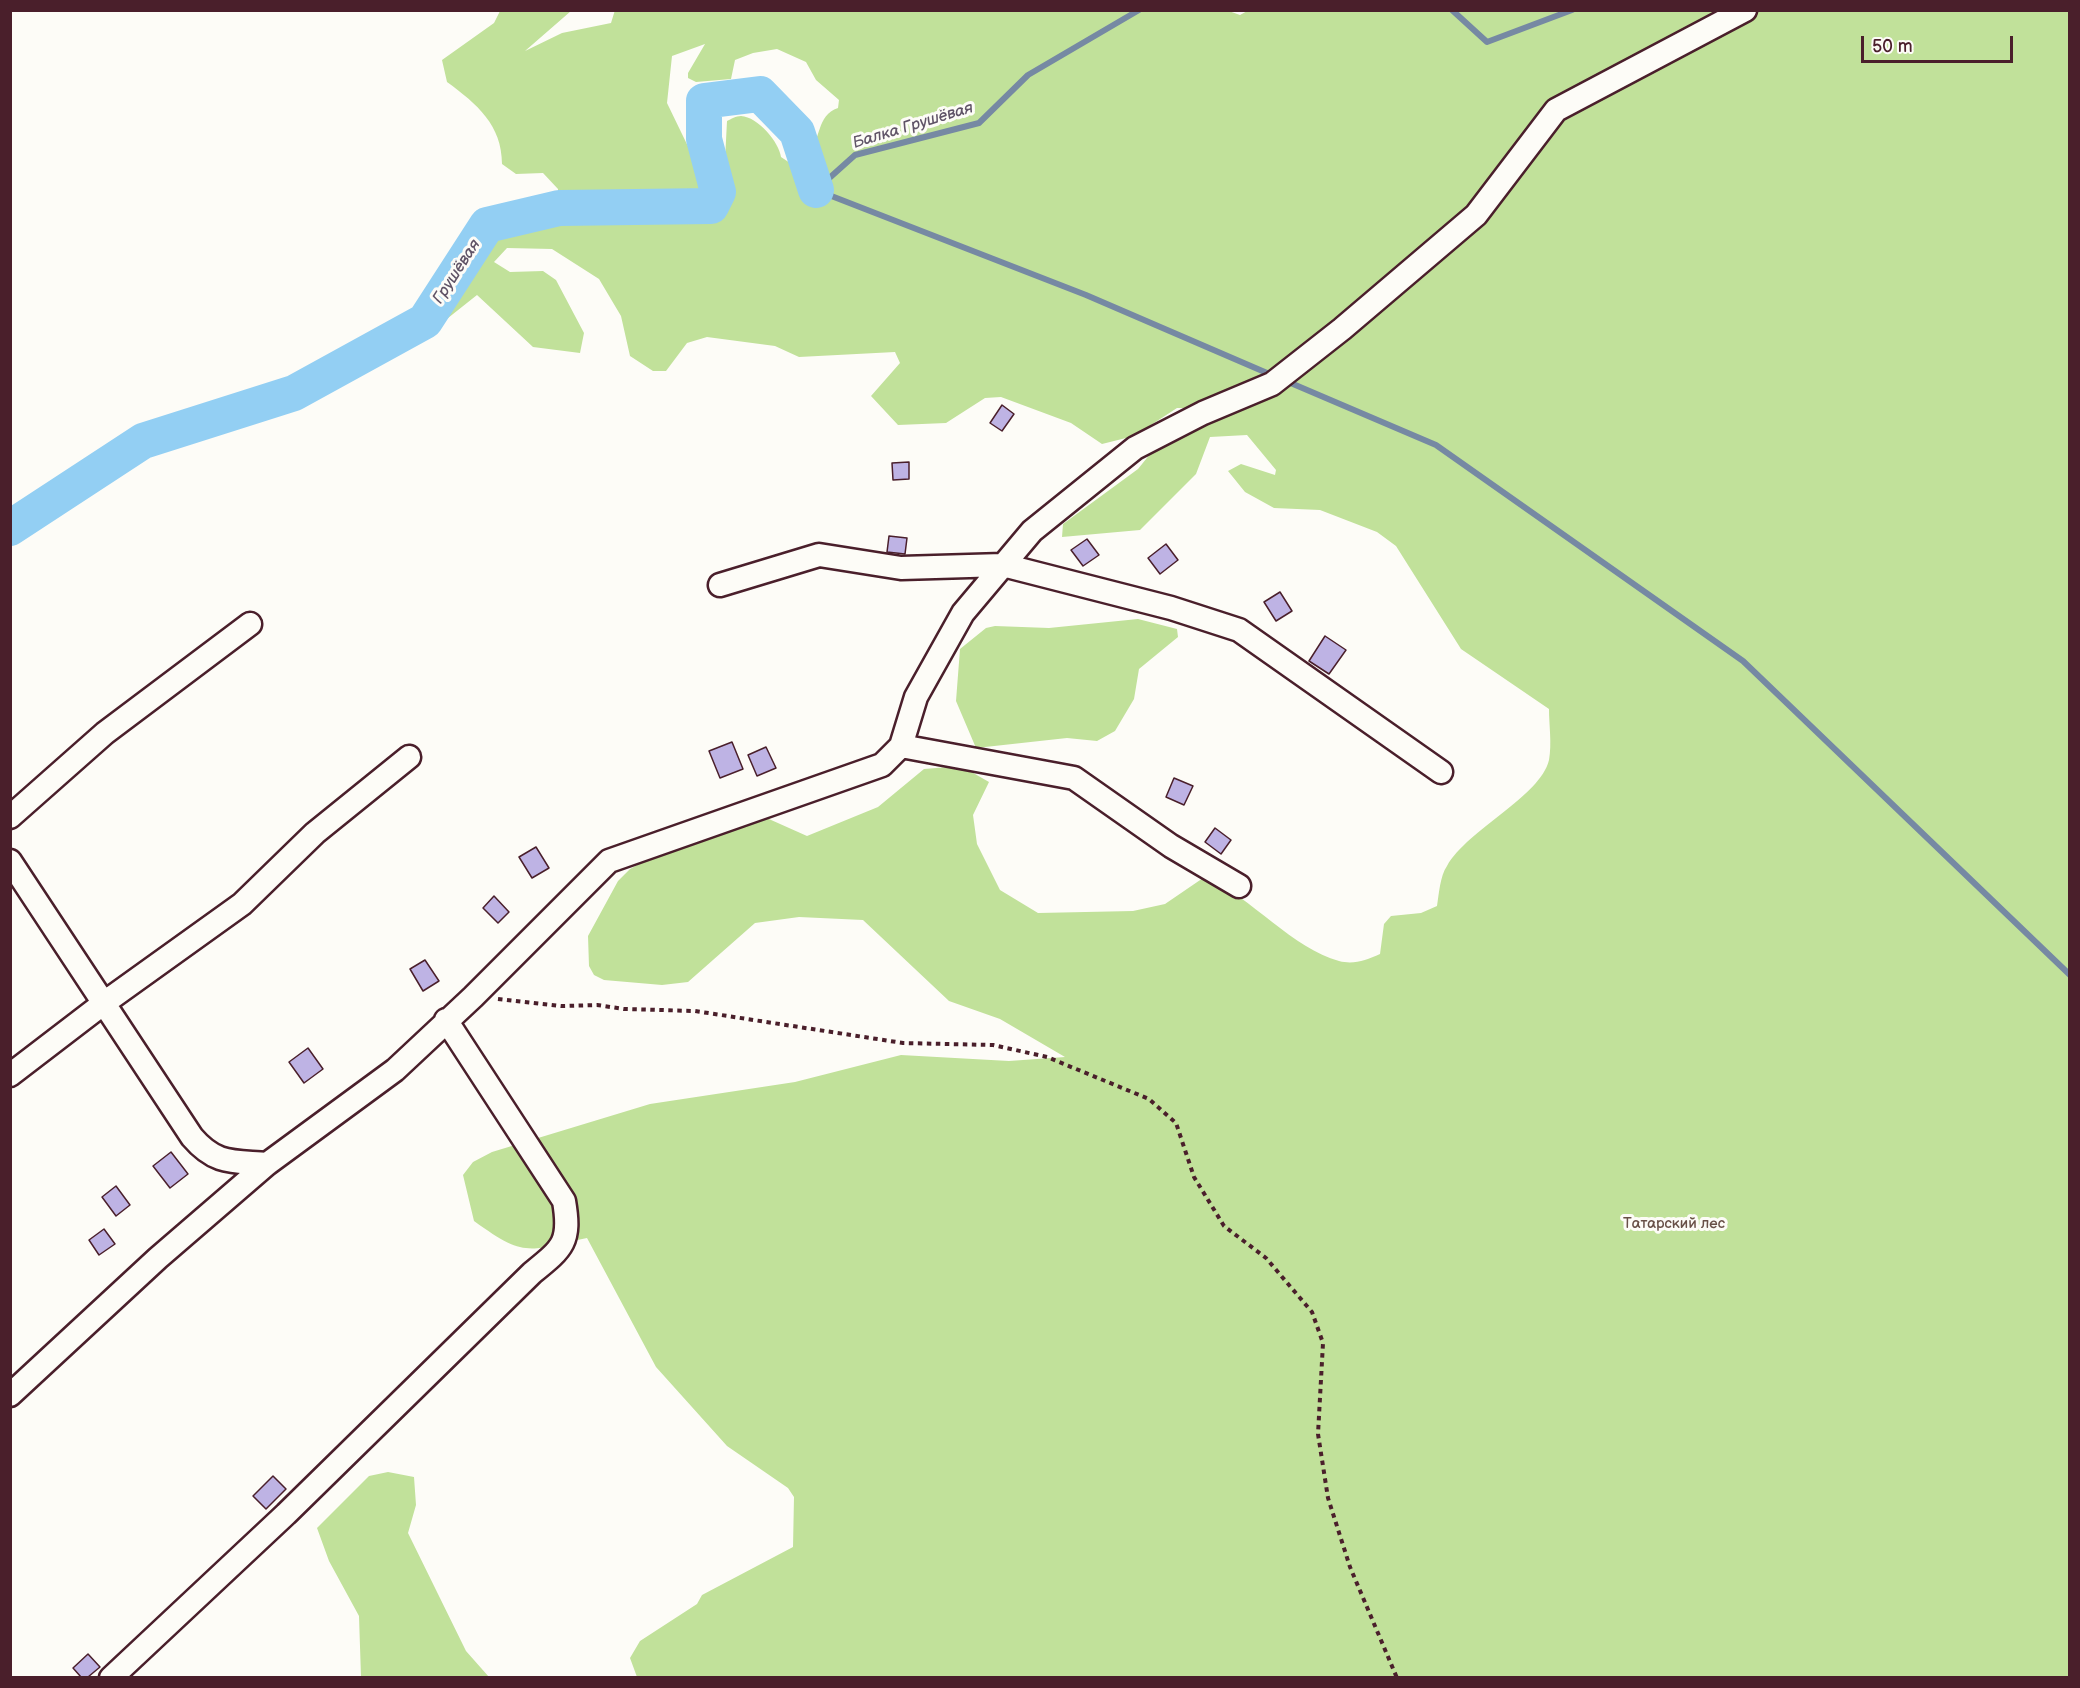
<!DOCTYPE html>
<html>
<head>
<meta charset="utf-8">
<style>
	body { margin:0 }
	#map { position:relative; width:2080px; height:1688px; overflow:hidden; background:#fdfcf7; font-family:"Balsamiq Sans",sans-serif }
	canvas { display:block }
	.frame { position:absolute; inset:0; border:12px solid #4a1f2b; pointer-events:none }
	.scale { position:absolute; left:1861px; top:36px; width:152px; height:27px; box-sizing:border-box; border:3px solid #4a1f2b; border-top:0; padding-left:8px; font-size:18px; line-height:21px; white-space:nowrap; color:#4a1f2b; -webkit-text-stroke:4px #fdfcf7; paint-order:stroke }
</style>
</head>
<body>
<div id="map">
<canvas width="2080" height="1688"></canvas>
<div class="frame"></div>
<div class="scale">50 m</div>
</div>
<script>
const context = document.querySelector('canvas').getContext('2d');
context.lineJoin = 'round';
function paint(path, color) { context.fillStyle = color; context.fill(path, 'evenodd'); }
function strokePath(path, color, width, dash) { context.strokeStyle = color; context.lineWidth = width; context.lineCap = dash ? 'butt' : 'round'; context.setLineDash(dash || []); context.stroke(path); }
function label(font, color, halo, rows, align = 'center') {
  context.font = font + ' "Balsamiq Sans",sans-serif'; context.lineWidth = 6; context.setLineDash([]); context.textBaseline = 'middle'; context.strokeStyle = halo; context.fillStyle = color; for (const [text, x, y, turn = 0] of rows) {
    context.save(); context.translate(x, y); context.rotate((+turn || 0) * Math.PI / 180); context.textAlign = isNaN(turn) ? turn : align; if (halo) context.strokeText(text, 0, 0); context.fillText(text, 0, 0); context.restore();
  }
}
paint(new Path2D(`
	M615,10H1226L1240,15L1249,10L2069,11V1677H637L630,1658L640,1641L697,1604L702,1595L793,1547L794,1497L788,1488L727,1446L656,1367L587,1238C528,1251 525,1258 474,1221L463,1175L473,1162L492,1152L650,1104L795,1082L901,1055L1009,1061L1065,1057L1000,1019L949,1001L863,920L799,917L755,923L688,982L662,985L604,980L594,975L589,966L588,936L618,881L630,869L742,807L807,836L878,807L924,769L961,766L989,782L973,815L977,844L1000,890L1038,913L1133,911L1165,904L1206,876C1251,898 1294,949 1339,961C1354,965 1366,960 1380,954L1384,924L1391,916L1421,913L1437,906C1439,894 1440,876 1447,866C1468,829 1540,797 1549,760C1552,744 1549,725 1549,709L1461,649L1396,546L1377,532L1320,510L1274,508L1245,492L1228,471L1241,464L1275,475L1276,470L1247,435L1210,437L1196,474L1140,530L1062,537L1063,524L1138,469L1167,433L1220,408H1177L1134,436L1102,444L1071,423L1001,397L985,398L946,423L898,425L871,396L900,363L895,352L799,357L775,346L707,337L687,343L666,371H653L630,356L621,316L599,279L552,249L507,248L494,262L510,272L543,271L556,280L584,333L580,353L533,347L477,295L443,322L427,307L426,295L476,261L478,234L495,210L558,198V189L543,173L516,174L502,164C502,125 477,104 447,82L442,60L494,23L500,11H571L525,51L562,33L611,23ZM705,44L688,73V78L696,82L731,79L735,60L753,53L777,49L806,62L816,80L839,100L838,108C816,115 822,140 807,154C802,158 795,160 790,163L781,157C779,142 758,117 741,116C736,116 731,119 727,121L725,160L711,169L697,165L667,103L672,56Z
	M1138,619L1177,629L1178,637L1139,669L1134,699L1115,731L1097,741L1067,738L976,748L956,701L960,649L986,628L995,626L1049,628Z
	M388,1472L414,1477L416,1505L408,1533L466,1651L489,1677H361L359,1616L329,1561L317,1528L369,1476Z`), '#c1e19a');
strokePath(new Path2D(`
	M1139,10L1028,75L979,123L855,155L816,190L1086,295L1274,376
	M1452,10L1487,42L1572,10
	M1286,381L1436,445L1743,661L2070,975`), '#7689a3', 6);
strokePath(new Path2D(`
	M10,528L143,441L294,393L425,321L487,225L559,208L711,206L718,192L704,139V101L760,94L797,132L816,190`), '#93cff3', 36);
const building = new Path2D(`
	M1002,405L1014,414L1002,431L990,423Z
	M909,462V479L893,480L892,463Z
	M889,536L907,538L905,554L887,552Z
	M1087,539L1099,555L1083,566L1071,550Z
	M1166,544L1178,560L1160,574L1148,558Z
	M1280,592L1292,611L1276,621L1264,602Z
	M1325,636L1346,650L1329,674L1309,661Z
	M732,742L743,769L720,778L709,751Z
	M766,747L776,768L757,776L748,755Z
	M1174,778L1193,786L1184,805L1166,797Z
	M1215,828L1231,840L1221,854L1205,842Z
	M536,847L549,868L532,878L519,857Z
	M494,896L509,912L498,923L483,908Z
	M425,960L439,981L423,991L410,969Z
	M308,1048L323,1069L304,1083L289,1062Z
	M171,1152L188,1174L170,1188L153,1166Z
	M116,1186L130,1205L116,1216L102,1197Z
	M104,1229L115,1244L99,1255L89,1240Z
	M273,1476L286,1489L266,1509L253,1496Z
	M88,1654L100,1667L88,1677H81L73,1668Z`);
paint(building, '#beb3e4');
strokePath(building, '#4a1f2b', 1.5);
const street = new Path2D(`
	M720,585L819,555L901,568L1003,565L1171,608L1239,630L1441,772
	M901,746L1074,778L1171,846L1239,886
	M10,817L105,733L250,624
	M10,861L192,1137C216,1165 233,1161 267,1164
	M10,1075L104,1003L242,904L315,833L409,757
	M10,1395L158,1258L267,1164L395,1070L473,997L609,861L882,765L901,746L916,697L963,613L1032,531L1135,448L1203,413L1272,384L1342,329L1476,215L1556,110L1745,10
	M111,1678L286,1514L532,1273C563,1248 571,1242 564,1201L446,1020`);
strokePath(street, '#4a1f2b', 27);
strokePath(new Path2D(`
	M498,999L561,1006L597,1005L624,1009L695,1011L903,1043L993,1045L1047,1057L1149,1099L1176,1123L1194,1177L1224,1226L1266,1258L1312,1312L1323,1343L1318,1434L1328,1498L1350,1567L1397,1678`), '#4a1f2b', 4, [4.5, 4.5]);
strokePath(street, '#fdfcf7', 22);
label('15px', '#685047', '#fdfcf7', [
	["Татарский лес",1674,1224]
]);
label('italic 16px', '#605467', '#fdfcf7', [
	["Балка Грушёвая",913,126,-17],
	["Грушёвая",457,272,-57]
]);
</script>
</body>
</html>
